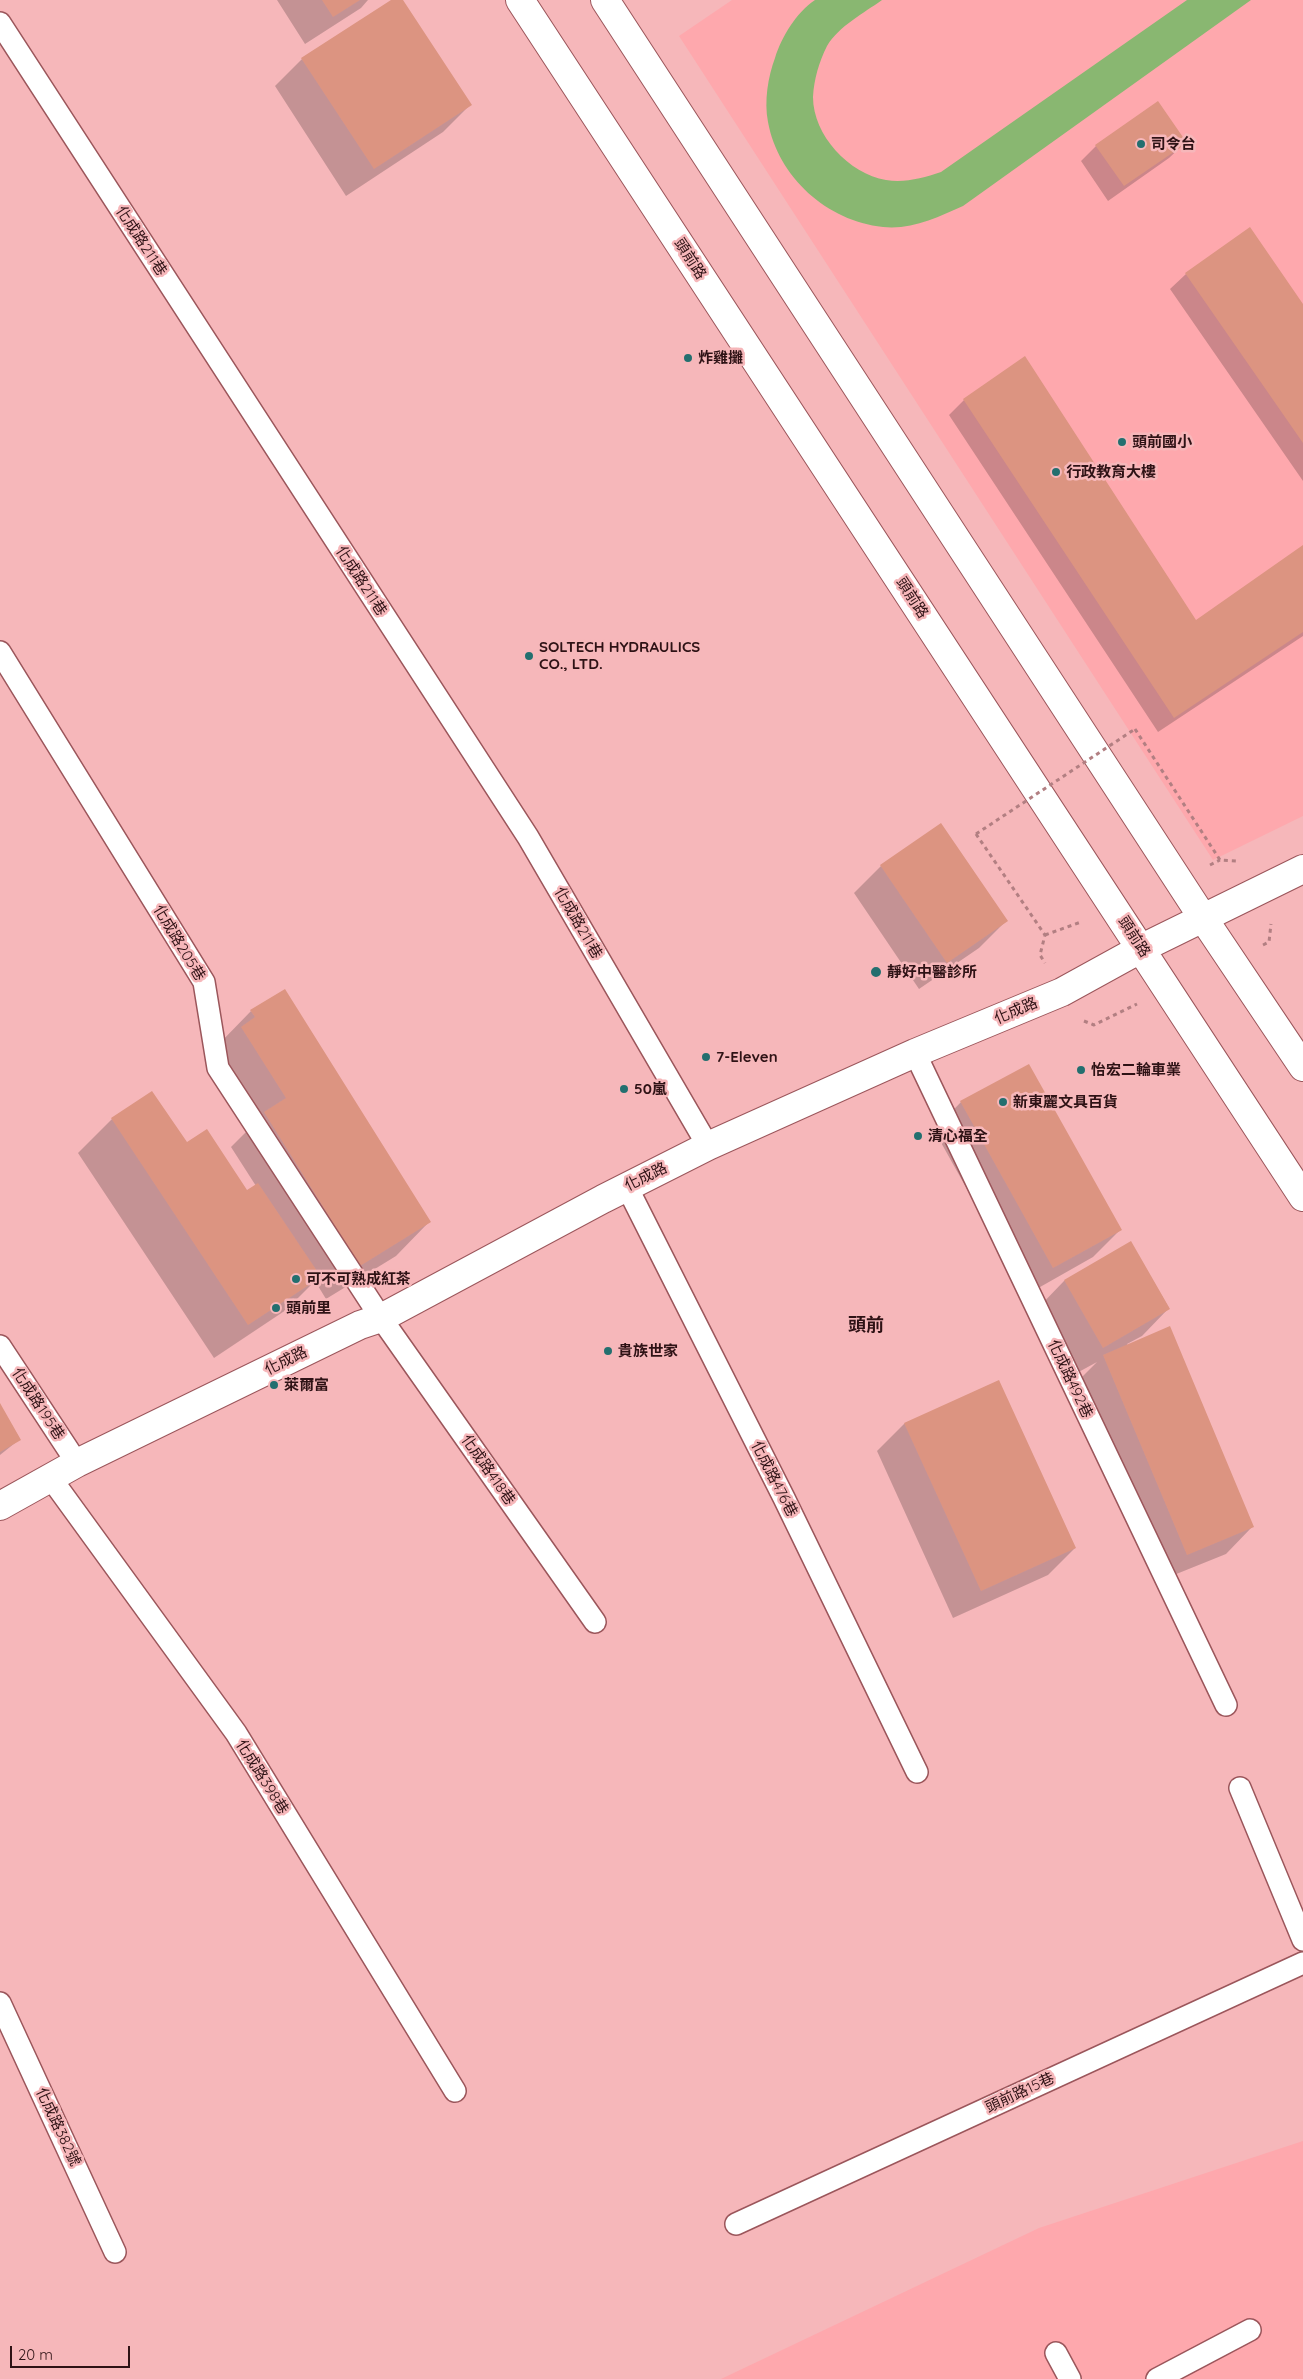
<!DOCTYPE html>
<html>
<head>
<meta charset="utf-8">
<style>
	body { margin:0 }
	#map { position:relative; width:1303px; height:2379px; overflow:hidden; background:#f6b7ba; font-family:Quicksand,sans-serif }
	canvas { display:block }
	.scale { position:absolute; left:10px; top:2346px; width:120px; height:22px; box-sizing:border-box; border:2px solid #2e1215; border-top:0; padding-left:6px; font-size:15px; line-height:18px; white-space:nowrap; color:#2e1215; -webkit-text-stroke:4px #f6b7ba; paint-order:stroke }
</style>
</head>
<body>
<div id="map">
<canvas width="1303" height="2379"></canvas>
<div class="scale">20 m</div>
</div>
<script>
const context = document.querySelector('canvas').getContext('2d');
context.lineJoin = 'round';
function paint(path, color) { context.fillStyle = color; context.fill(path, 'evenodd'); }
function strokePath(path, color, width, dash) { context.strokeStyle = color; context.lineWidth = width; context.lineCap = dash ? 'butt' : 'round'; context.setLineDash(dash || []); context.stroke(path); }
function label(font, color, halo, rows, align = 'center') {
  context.font = font + ' Quicksand,"Noto Sans TC",sans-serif'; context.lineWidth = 5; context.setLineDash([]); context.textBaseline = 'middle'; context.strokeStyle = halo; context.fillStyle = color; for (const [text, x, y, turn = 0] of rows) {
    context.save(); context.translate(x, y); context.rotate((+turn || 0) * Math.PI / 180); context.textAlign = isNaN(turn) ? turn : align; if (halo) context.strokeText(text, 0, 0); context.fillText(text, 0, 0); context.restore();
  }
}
paint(new Path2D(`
	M732,0H1303V816L1213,860L679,36Z
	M1303,2141V2379H721L1039,2228Z`), '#fea8ad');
paint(new Path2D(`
	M815,0H882C864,13 839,26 827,46C819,62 814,79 813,97C813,135 849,174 886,180C905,183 923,178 941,172L1187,0H1251L963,206C938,217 912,230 883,227C827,221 778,177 768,122C764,101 768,77 775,58C782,36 796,13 815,0Z`), '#89b771');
paint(new Path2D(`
	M277,0H368L361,8L305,44Z
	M393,0H402L470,105L443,132L346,196L275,86L302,59Z
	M1185,143L1169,158L1108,201L1081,161L1096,146Z
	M1186,274L1303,306V481L1170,289Z
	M964,400L1196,621L1303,547V636L1158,732L949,415Z
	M881,866L1006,921L979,948L919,989L854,893Z
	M251,1011L429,1222L396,1256L326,1299L315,1281L286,1310L214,1358L78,1153L112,1119L152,1093L186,1144L247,1192L256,1186L231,1147L250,1128L218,1045Z
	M961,1102L1120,1230L1093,1257L1026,1295L934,1130Z
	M1131,1243L1169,1308L1142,1336L1127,1344L1253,1526L1226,1554L1159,1581L1076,1383L1097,1362L1075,1374L1037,1309L1064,1281Z
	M998,1381L1075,1548L1048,1575L953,1618L877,1451L904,1424Z
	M0,1405L20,1439L0,1455Z`), '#0003');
paint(new Path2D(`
	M322,0H360L333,17Z
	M391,0H403L472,105L374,169L301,58Z
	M1158,101L1187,143L1124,186L1095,145Z
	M1250,227L1303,304V443L1185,273Z
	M1025,356L1196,620L1303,545V632L1174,718L963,399Z
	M941,823L1008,921L947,963L880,865Z
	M285,989L431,1222L360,1266L264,1112L286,1098L241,1027L255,1017L250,1010Z
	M1029,1064L1122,1230L1053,1268L960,1101Z
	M152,1091L187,1142L207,1129L247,1190L258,1183L321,1277L248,1325L111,1118Z
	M1131,1241L1170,1309L1103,1348L1064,1280Z
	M1170,1326L1254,1527L1187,1555L1103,1355Z
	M999,1380L1076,1548L981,1591L904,1423Z
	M0,1403L21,1440L0,1452Z`), '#dc9481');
const lane = new Path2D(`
	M0,23L528,837L708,1146
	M0,652L204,982L218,1068L381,1318L595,1622
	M915,1053L1226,1705
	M627,1187L784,1498L917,1772
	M0,1346L77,1463
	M50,1477L236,1733L455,2091
	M1240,1788L1303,1940
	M0,2003L115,2252
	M736,2224L1303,1963
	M1056,2353L1070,2379
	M1157,2379L1250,2330`);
const secondary = new Path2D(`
	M520,0L1303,1197
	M605,0L1203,918L1303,1067
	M0,1506L77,1463L360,1325L381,1318L603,1199L708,1146L915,1053L1062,992L1142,948L1303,869`);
strokePath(lane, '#9b565b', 24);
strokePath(secondary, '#9b565b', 30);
strokePath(new Path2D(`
	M1135,729L1220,860L1237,861
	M976,834L1045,935L1040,955L1045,963
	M1210,865L1220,860
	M1045,935L1081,922
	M1263,945L1269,942L1271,924
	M1084,1021L1094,1025L1137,1004`), '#b27f82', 3, [4, 4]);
strokePath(lane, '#fff', 21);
strokePath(secondary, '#fff', 28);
strokePath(new Path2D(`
	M976,834L1135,729`), '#b27f82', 3, [4, 4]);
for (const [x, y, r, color] of [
	[1141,144,5,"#236f6f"],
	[688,358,5,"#236f6f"],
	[1122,442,5,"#236f6f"],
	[1056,472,5,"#236f6f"],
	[529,656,5,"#236f6f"],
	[876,972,6,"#236f6f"],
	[706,1057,5,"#236f6f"],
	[1081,1070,5,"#236f6f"],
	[624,1089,5,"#236f6f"],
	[1003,1102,5,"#236f6f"],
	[918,1136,5,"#236f6f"],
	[296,1279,5,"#236f6f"],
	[276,1308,5,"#236f6f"],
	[608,1351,5,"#236f6f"],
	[274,1385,5,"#236f6f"]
]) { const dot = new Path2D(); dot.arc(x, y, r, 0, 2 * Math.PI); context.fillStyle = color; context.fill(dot); strokePath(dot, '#f6b7ba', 2); }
label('bold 15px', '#2e1215', '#f6b7ba', [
	["司令台",1151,144],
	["炸雞攤",698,358],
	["頭前國小",1132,442],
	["行政教育大樓",1066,472],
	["SOLTECH HYDRAULICS",539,647],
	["CO., LTD.",539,664],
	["靜好中醫診所",887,972],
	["7-Eleven",716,1057],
	["怡宏二輪車業",1091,1070],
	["50嵐",634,1089],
	["新東麗文具百貨",1013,1102],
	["清心福全",928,1136],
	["可不可熟成紅茶",306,1279],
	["頭前里",286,1308],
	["貴族世家",618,1351],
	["萊爾富",284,1385]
], 'left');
label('15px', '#2e1215', '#f6b7ba', [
	["化成路211巷",141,241,57],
	["頭前路",690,259,57],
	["化成路211巷",361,581,57],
	["頭前路",912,598,57],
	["化成路211巷",578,923,60],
	["頭前路",1134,937,57],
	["化成路205巷",179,943,59],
	["化成路",1016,1011,-23],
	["化成路",646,1177,-26],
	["化成路",286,1361,-26],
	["化成路492巷",1070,1379,65],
	["化成路195巷",38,1404,57],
	["化成路418巷",488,1470,55],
	["化成路476巷",774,1479,63],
	["化成路398巷",262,1777,58],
	["頭前路15巷",1020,2093,-25],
	["化成路382號",58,2127,65]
]);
label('bold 18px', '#2e1215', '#f6b7ba', [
	["頭前",866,1326]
]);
</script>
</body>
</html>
